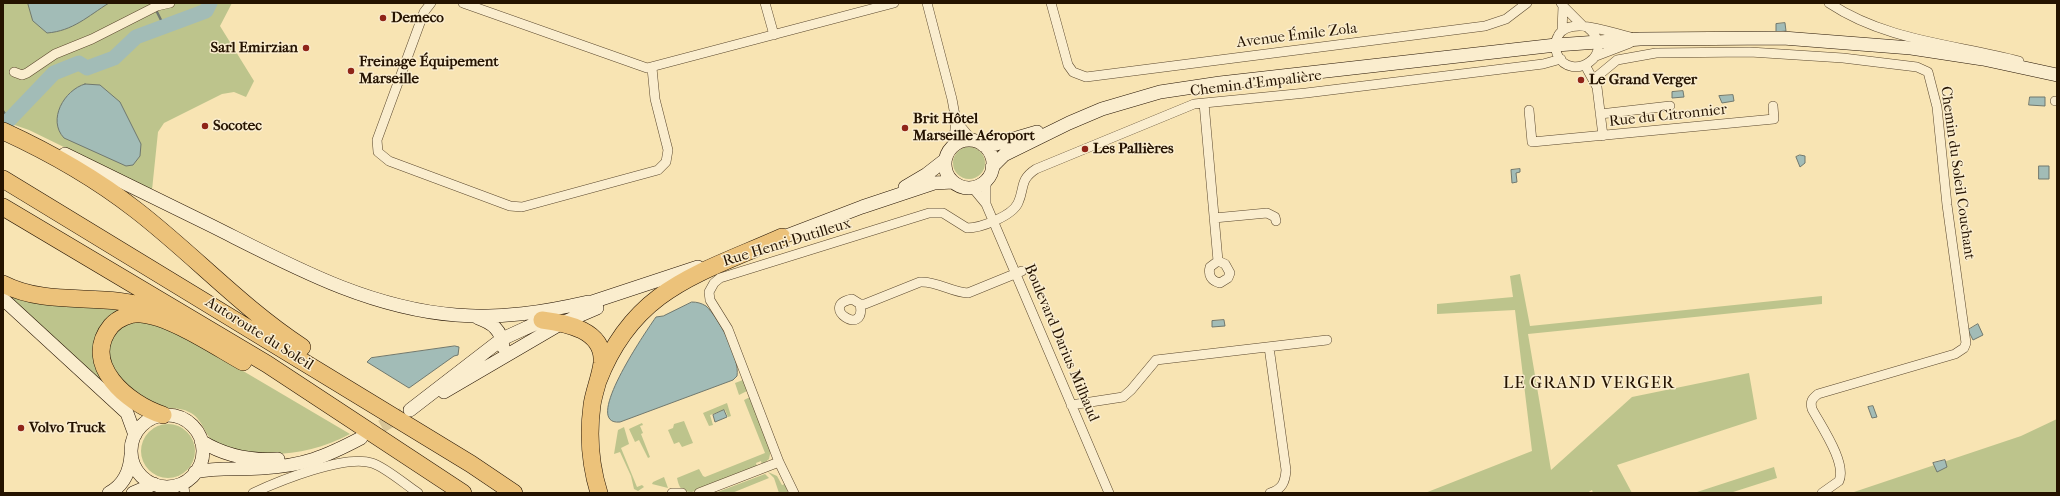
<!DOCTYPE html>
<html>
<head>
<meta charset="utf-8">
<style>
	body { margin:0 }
	#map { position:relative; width:2060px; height:496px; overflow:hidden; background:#f8e4b3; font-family:"IM FELL French Canon",serif }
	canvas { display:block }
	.frame { position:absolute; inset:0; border:4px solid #251300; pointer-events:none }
</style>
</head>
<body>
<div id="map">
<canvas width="2060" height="496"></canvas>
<div class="frame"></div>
</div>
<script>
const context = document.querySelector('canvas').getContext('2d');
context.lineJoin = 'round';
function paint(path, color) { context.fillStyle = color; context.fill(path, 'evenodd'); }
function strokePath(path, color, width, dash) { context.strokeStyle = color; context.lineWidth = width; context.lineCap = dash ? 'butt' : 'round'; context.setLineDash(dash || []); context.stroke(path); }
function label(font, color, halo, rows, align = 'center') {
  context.font = font + ' "IM FELL French Canon",serif'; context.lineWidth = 3; context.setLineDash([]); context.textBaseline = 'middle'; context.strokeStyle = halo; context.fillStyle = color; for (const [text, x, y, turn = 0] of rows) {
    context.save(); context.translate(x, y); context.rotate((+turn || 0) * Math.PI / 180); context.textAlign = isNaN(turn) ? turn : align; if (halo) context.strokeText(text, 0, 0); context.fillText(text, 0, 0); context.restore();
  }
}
paint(new Path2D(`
	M3,3H232L220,26L254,81L246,97L234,92L222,94L164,123L158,132L152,190L29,130L3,121Z
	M953 163a16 16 0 1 1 32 0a16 16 0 1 1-32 0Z
	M1520,274L1530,326L1822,296V304L1528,334L1551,470L1632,397L1749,373L1757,419L1617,465L1632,493H1593L1592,490L1587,493H1425L1532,451L1515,310L1437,314V304L1513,297L1510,276Z
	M6,295L136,309L115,315L102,386Z
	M136,320L156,323L182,335L350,434C315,453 277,458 238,451C233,450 225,450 220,447C206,441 204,420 191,413C177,405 165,411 153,406C146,403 139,395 134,390C128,385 117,379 114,372C100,348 113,329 136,320Z
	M743,380L747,391L739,395L735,383Z
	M750,397L771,449L769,459L762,465L761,461L756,463L757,467L692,492C681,492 679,487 677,478L699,469L703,476L705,477L765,453L744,400Z
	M727,403L731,416L728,417L725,410L710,415L713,425L709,426L703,413Z
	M2057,419V493H1810L1854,492L2021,436Z
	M684,421L693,443L682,447L679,442L674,444L668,430L673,428L674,424Z
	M642,423L643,425L640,426L643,433L641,434L650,457L648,458L639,440L635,442L629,429Z
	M141 451a27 27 0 1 1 54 0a27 27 0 1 1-54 0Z
	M624,427L629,444L621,448L637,487L642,485L644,487L638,491L634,489L631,476L620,452L614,454L618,430Z
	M1774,467L1777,478L1730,493H1694Z
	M768,472L777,476L782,485L785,484L788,493H779L774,478Z
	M765,474L769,478L732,493H715Z
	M664,477L668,488L652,484L653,482Z`), '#bdc48c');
const water = new Path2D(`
	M28,3H109C88,16 73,31 47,33L33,21Z
	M1785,23L1786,31L1776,32V24Z
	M85,84L100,85L120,102L141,144L140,156L133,165L126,166L64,138C47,120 64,90 85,84Z
	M1683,91L1684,97L1672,98V92Z
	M1733,95L1734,101L1722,103L1719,96Z
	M2030,97H2045V106L2029,105Z
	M1800,155L1805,156V163L1800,167L1796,157Z
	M2039,166H2049V179H2039Z
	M1520,169V172L1516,173L1517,182L1512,183L1511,170Z
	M692,302C697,302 701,303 706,306C719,318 740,358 737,376L733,380L620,422C580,426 649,327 656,317L663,316Z
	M1224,320L1225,326L1212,327V321Z
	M1978,324L1983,335L1973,340L1968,330Z
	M455,346L459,347L458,355L454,356L409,388L367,362L371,358Z
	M1873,406L1877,417L1872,418L1868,407Z
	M724,410L727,417L715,422L713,415Z
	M1945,460L1947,467L1937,472L1933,463Z`);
paint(water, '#a2bcb7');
strokePath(water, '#70786e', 1);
strokePath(new Path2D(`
	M157,12L164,26
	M3,111L9,120`), '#70786e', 2.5);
strokePath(new Path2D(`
	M9,120L54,73L79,63L87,68L114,58L136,37L206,11L210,3`), '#a2bcb7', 15);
strokePath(new Path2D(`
	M365,436L403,414`), '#d8c598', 13, [13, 6]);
const street = new Path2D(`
	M431,3L424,12L377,140L378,152L389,161L510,206L522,207L658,170L666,162L668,150L655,99L652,68
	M463,3L647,68L894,3
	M765,3L774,35
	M927,3L952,99L956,121L953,146
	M1051,3L1068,65L1073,72L1086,77L1485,26L1506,19L1527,3
	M1561,3L1563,6L1562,31
	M1829,3C1886,41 1954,44 2019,61
	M1563,6L1582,25
	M1587,27C1620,53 1571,85 1557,54C1555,48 1555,41 1558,36C1569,15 1611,33 1630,37
	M1596,56L1630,43
	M1585,65L1597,87L1603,136
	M14,72L22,75L27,73L55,54L92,39L157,6L170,3
	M1594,79L1617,60L1656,53L1750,52L1843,58L1917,67L1928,72L1937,107L1947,205L1966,343L1964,348L1955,354L1818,394C1812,399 1810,401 1812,409C1821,426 1847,463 1839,481L1822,493
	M2055,101H2057
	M1204,103L1218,261L1210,267C1208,275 1211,281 1220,283L1228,278L1230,273L1225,264L1218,261
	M1529,110L1532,142L1774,119L1773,106
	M1600,114L1670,106
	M956,121L972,140
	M986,180V204
	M972,187L986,204L1109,493
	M1214,218L1267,213L1275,217L1276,221
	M860,304C867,339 817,306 852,299L860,304H865L920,282C937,281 951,292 968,293L1022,271
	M1269,347L1286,470C1285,483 1282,489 1270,493
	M1071,405L1123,397L1131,390L1156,360L1327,340
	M183,482L185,493
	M160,486L171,493
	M253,493C279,481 345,454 372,463C385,467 406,485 418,493
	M672,493H682
	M699,493L779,462
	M794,493L779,462L728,329L710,300L709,292L714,283L720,278L929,213H943L967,228C981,228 1012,216 1018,203C1025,188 1019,180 1036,169L1194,104L1306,93L1543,64L1561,59`);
const secondary = new Path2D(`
	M945 164a24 24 0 1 1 48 0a24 24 0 1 1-48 0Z
	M983,145L996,144L1037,132
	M65,154C114,178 163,202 212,226C290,265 367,308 456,315C501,319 544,312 588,302
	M992,167L1004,155L1069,123L1102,109L1160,92L1220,83L1556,45L1640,39L1783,38L1911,48L1983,59L2057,75
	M905,187L927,174L945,160
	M773,241L862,207L934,183L953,182
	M3,299L127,413L135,435
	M580,306L698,267
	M478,318C492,323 502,330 503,347
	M444,392L562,323L597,308
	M410,410L502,339L550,317
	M131 451a36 36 0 1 1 72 0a36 36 0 1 1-72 0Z
	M201,441C225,456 250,461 278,459
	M195,472C218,467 239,470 262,468C303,466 325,457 361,438
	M109,493C124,485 130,471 131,455
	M133,493L154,484`);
const highway = new Path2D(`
	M3,131C51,153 95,178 136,210C193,254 241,307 302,347
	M3,179L471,464L514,493
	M3,207L267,364L463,493
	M3,284C50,308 104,291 153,309
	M542,320C566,323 605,330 602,363C600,378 594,391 592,405C588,435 590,464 599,493
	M598,381C634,288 699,274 782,237
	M163,415C128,404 80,364 111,326C118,318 131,313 141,314C170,316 216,347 243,362`);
strokePath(street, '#5a472d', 10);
strokePath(secondary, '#251300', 14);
strokePath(highway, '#251300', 18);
strokePath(street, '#faedce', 9);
strokePath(secondary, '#faedce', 13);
strokePath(highway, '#ecc27a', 17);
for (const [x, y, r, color] of [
	[383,18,4,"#8f2418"],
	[306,48,4,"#8f2418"],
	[351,71,4,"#8f2418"],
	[1581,80,4,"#8f2418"],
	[205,126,4,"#8f2418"],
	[905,128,4,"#8f2418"],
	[1085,149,4,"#8f2418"],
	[21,428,4,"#8f2418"]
]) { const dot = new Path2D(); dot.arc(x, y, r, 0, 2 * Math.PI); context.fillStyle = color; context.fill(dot); strokePath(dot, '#faedce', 1.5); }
label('bold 15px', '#251300', '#faedce', [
	["Demeco",391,18],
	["Sarl Emirzian",298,48,"right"],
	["Freinage Équipement",359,62],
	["Marseille",359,79],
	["Le Grand Verger",1589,80],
	["Brit Hôtel",913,119],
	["Marseille Aéroport",913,136],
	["Socotec",213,126],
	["Les Pallières",1093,149],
	["Volvo Truck",29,428]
], 'left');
label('15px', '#251300', '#faedce', [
	["Avenue Émile Zola",1297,36,-7],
	["Chemin d'Empalière",1256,84,-7],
	["Rue du Citronnier",1668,116,-6],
	["Chemin du Soleil Couchant",1957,173,82],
	["Rue Henri Dutilleux",787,243,-17],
	["Autoroute du Soleil",259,334,32],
	["Boulevard Darius Milhaud",1061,343,67]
]);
context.letterSpacing = '1px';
label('17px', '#251300', '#faedce', [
	["LE GRAND VERGER",1589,384]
]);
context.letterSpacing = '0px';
</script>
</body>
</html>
